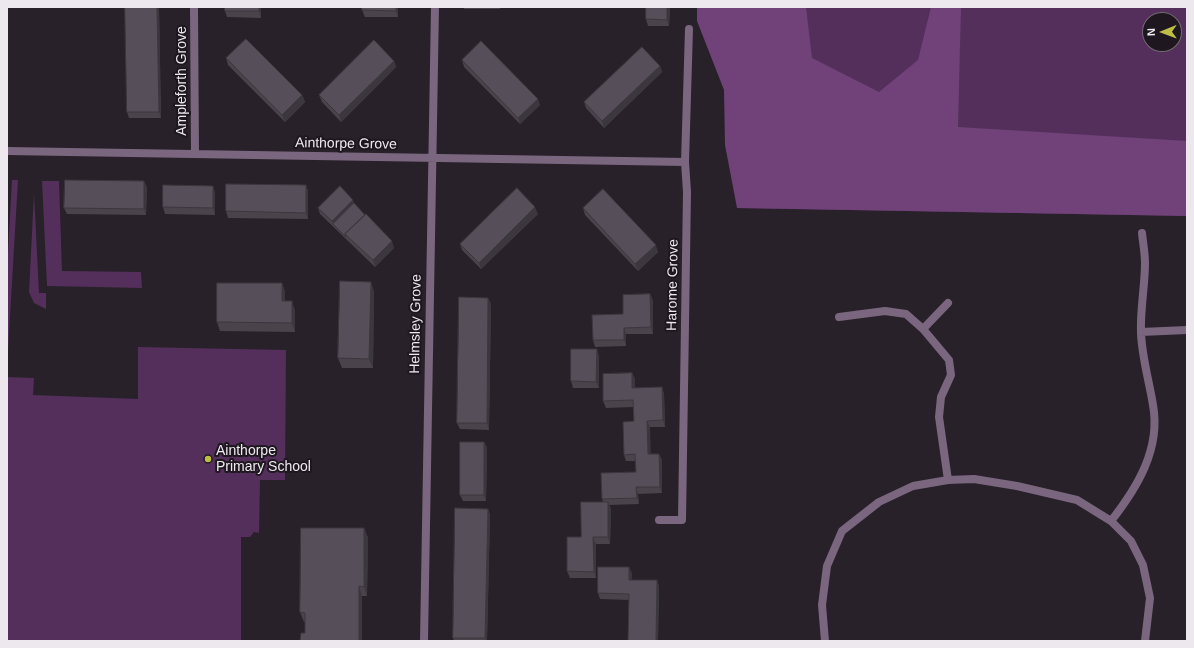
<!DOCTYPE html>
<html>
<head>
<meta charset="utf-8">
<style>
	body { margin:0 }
	#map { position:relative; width:1194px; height:648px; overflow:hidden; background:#282129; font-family:Helvetica,sans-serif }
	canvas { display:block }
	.frame { position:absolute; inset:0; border:8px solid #ede8ee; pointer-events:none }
	.north { position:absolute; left:1142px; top:12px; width:40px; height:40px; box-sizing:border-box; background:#1e1720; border:1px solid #716b72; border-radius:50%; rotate:269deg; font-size:11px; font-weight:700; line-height:16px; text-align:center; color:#ede8ee }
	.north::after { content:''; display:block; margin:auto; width:14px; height:18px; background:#bcbf44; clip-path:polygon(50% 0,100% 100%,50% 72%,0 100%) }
</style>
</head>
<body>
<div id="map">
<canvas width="1194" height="648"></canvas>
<div class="frame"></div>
<div class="north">N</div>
</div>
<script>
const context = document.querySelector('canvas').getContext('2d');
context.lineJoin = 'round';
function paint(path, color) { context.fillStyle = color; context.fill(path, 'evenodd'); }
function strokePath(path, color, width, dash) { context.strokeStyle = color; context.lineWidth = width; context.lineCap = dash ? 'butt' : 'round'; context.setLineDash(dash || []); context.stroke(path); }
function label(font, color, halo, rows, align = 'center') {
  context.font = font + ' Helvetica,sans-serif'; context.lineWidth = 4; context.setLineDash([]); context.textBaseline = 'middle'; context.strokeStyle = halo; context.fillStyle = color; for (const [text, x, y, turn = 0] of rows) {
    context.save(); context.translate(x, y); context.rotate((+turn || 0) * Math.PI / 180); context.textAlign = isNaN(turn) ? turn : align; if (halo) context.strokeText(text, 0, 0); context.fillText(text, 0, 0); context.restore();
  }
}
paint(new Path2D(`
	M736,7H1187V216L737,208ZM1150,20H1174V44H1150Z
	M12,180H18L7,368V271Z
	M42,181H59L62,271L141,272L142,288L47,286Z
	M34,194L39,293H46V309L34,303L29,292Z
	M138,347L286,350L285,480H260L259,533L254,532L250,537H241V641H7V377L34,378L33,395L138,399Z`), '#542f5b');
paint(new Path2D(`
	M697,7H806L812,58L879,92L918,60L931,7H961L958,127L1187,141V216L737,208L725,145L724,90L697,21Z`), '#704279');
strokePath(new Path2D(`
	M194,7L195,154
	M7,151L685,162
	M839,317L885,311L906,314L923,329L949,360L951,375L941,397L939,417L948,480
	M923,329L948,303
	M1141,332L1187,330
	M659,520H682L687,192L685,162L689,29
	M1111,521C1137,488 1161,449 1153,405C1149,380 1142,358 1141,333C1140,309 1145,286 1145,263C1145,253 1143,243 1142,233
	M424,641L435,7
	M825,641L822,605L827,566L842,531L879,502L913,486L948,480L974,479L1017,486L1077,500L1111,521L1131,541L1143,565L1150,598L1145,641`), '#7b667f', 8);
paint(new Path2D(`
	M125,7H159L161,118H129L127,112Z
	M261,7V18L227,17L225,11Z
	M398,7V17H365L362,10Z
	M463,7H500V9H464Z
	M670,7L669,26H648L646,19Z
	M226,58L302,95L305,102L285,122L228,65Z
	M462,60L540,105L520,124L464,67Z
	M394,61L396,67L341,122L322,102L319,95Z
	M660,66L662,72L604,128L586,108L584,102Z
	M306,185L308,191V219L228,218L226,211Z
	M213,186L215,193V215L165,214L163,207Z
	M147,187L146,215L67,214L64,208Z
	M354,203L394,248L375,267L320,214L318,208Z
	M583,208L658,252L638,271L585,215Z
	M538,214L481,269L462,250L460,244Z
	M282,283L285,292V301L295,310V332L220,331L217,322Z
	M374,291L373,368H342L338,358Z
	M650,294L653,301V334H626V346L595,347L593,340L623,314Z
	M488,298L491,304L489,430L460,429L457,423Z
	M599,356V388H573L571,381Z
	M632,373L635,379V388L662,387L664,394L665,427H650V454H659L662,460V493L638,494L639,504L609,505L611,509L610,544H596V578H570L567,571L581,537L603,502L602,499L636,472L635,461H626L624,455L634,421L633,407L606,408L603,401Z
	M484,442L487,448L486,501H463L460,495Z
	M488,509L490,515L487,641H454L453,638Z
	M364,528L368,538L367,596H362L305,633V622H304L300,612Z
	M629,567L632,574L631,580H657L659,587L658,641H628L629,600L600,599L598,593Z`), '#4a434c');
paint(new Path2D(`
	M157,7H159L161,118L159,112Z
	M259,7H261V18L259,11Z
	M396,7H398V17L396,11Z
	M667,7H670L669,26L667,20Z
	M394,61L396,67L341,122L339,115Z
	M660,66L662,72L604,128L602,121Z
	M302,95L305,102L285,122L282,115Z
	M538,99L540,105L520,124L518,118Z
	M144,181L147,187L146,215L144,209Z
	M306,185L308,191V219L306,213Z
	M213,186L215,193V215L213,208Z
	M353,200L355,206L333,224L332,221Z
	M535,207L538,214L481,269L479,263Z
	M392,241L394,248L375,267L373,260Z
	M656,245L658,252L638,271L635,264Z
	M371,282L374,291L373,368L369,359Z
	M282,283L285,292V310L282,301Z
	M650,294L653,301V334L651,327Z
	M488,298L491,304L489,430L487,423Z
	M292,301L295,310V332L292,323Z
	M624,328L626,334V346L624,340Z
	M597,349L599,356V388L596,382Z
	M632,373L635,379V394L632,388Z
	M662,387L664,394L665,427L663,420Z
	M647,421L650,427L651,460L648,454Z
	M484,442L487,448L486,501L484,495Z
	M659,454L662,460V493L660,487Z
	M636,487L638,494L639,504L637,498Z
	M608,502L611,509L610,544L608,537Z
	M488,509L490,515L487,641H486L485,638Z
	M364,528L368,538L367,596L364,587Z
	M593,537L596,544V578L594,572Z
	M629,567L632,574L631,586L629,580Z
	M657,580L659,587L658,641H656Z
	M359,586L362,596V641H359Z`), '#3c373e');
const building = new Path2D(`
	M125,7H157L159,112H127Z
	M225,7H259V11H225Z
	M362,7H396V11L362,10Z
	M646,7H667V20L646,19Z
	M246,39L302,95L282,115L226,58Z
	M374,40L394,61L339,115L319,95Z
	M481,41L538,99L518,118L462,60Z
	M642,47L660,66L602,121L584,102Z
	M65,180L144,181V209L64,208Z
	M226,184L306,185V213L226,211Z
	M163,185L213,186V208L163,207Z
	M340,186L353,200L332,221L318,208Z
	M517,188L535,207L479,263L460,244Z
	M603,189L656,245L635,264L583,208Z
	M354,203L365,215L345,234L346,237L333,224Z
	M366,214L392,241L373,260L345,234Z
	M340,281L371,282L369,359L338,358Z
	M217,283H282V301H292V323L217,322Z
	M650,294L651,327L624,328V340H593L592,315L623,314V295Z
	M459,297L488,298L487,423H457Z
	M571,349H597L596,382L571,381Z
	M632,373V388L662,387L663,420L647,421L648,454H659L660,487H636L637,498L602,499L601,473L636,472L635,454L624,455L623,422L634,421L633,400L603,401V374Z
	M460,442H484V495H460Z
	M581,502H608V537H593L594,572L567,571V537H581Z
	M455,508L488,509L485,638H453Z
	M301,528H364V587L359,586V641H300L301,633H305V613L300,612Z
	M598,567H629V580H657L656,641H628L629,594L598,593Z`);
paint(building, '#564e58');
strokePath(building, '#3c373e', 1);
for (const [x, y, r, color] of [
	[208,459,4,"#bcbf44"]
]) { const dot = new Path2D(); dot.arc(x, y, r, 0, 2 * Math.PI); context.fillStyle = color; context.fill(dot); strokePath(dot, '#1e1720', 1.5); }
label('14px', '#ede8ee', '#1e1720', [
	["Ampleforth Grove",182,81,-90],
	["Ainthorpe Grove",346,144,1],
	["Harome Grove",673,285,-89],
	["Helmsley Grove",416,324,-89]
]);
label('14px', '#ede8ee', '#1e1720', [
	["Ainthorpe",216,451],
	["Primary School",216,467]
], 'left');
</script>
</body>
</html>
